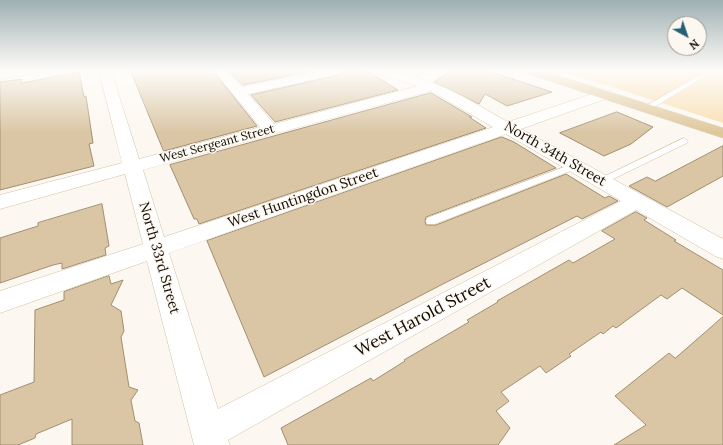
<!DOCTYPE html>
<html>
<head>
<meta charset="utf-8">
<style>
	body { margin:0 }
	#map { position:relative; width:723px; height:445px; overflow:hidden; background:#fcf8f1; font-family:Lora,serif }
	canvas { display:block }
	.north { position:absolute; left:667px; top:16px; width:40px; height:40px; box-sizing:border-box; background:#fcf8f1; border:1px solid #9e9991; border-radius:50%; rotate:140deg; font-size:11px; font-weight:700; line-height:16px; text-align:center; color:#120b02 }
	.north::after { content:''; display:block; margin:auto; width:14px; height:18px; background:#255f78; clip-path:polygon(50% 0,100% 100%,50% 72%,0 100%) }
</style>
</head>
<body>
<div id="map">
<canvas width="723" height="445"></canvas>
<div class="north">N</div>
</div>
<script>
const context = document.querySelector('canvas').getContext('2d');
context.lineJoin = 'round';
function paint(path, color) { context.fillStyle = color; context.fill(path, 'evenodd'); }
function strokePath(path, color, width, dash) { context.strokeStyle = color; context.lineWidth = width; context.lineCap = dash ? 'butt' : 'round'; context.setLineDash(dash || []); context.stroke(path); }
function label(font, color, halo, rows, align = 'center') {
  context.font = font + ' Lora,serif'; context.lineWidth = 3; context.setLineDash([]); context.textBaseline = 'middle'; context.strokeStyle = halo; context.fillStyle = color; for (const [text, x, y, turn = 0] of rows) {
    context.save(); context.translate(x, y); context.rotate((+turn || 0) * Math.PI / 180); context.textAlign = isNaN(turn) ? turn : align; if (halo) context.strokeText(text, 0, 0); context.fillText(text, 0, 0); context.restore();
  }
}
paint(new Path2D(`
	M557,71H723V123L609,86L611,84L606,85Z`), '#f9ddb0');
const building = new Path2D(`
	M131,71H213L257,126L164,151Z
	M229,71H312L243,85Z
	M342,71H367L398,90L275,122L251,95L339,75Z
	M453,71H488L552,92L507,106L485,94L479,104L434,82L447,73Z
	M79,72L84,97L86,96L93,143L89,144L94,166L0,190V82L22,79L21,83Z
	M431,93L472,117H469L486,128L199,224L197,219H194L170,165Z
	M617,112L653,127L631,144L604,156L560,133Z
	M502,137L514,142L556,168L426,217L425,221L426,225H436L566,174L605,198L609,196L618,201L582,219L577,216L441,285L264,377L207,241Z
	M723,146V176L667,207L629,186L647,177L655,181Z
	M102,204L109,246L105,248L106,255L62,269V263L53,265L0,283V238L38,226V223Z
	M636,212L647,218L644,220L676,240L674,241L723,270V315L682,288L667,299L661,295L616,328L613,326L603,334L601,332L569,354L571,356L546,373L540,366L501,392L509,401L496,411L510,428L498,445H288L281,428L371,378L373,381L405,361L404,360L469,322L467,320L498,302L497,301L569,260L573,263L615,239L602,231Z
	M109,276L111,284L123,280L111,305L121,311L124,331L121,337L129,387L138,390L131,400L135,421L139,423L143,445H72V419L36,434L35,438L18,445H0V395L34,382L35,310L64,300V292Z
	M723,317V445H614L646,425L615,396L669,353L675,358Z`);
paint(building, '#dac6a5');
strokePath(building, '#a18e6f', 1);
const lane = new Path2D(`
	M556,71H564L552,77L547,76Z
	M707,71H714L651,109H645L644,107Z
	M684,138L688,141L687,143L605,183L602,184L597,181L599,179Z
	M575,163L580,166L578,168L435,224H427L426,221L427,218Z`);
const street = new Path2D(`
	M0,71H33L31,74L0,79Z
	M99,71H111L139,159L260,127L214,71H227L242,87L318,71H341L339,74L248,94L274,124L418,86L377,74L375,71C426,71 465,98 508,122L601,91L606,90L611,91L613,94L611,97L521,129L723,239V259L715,256L636,210L228,440L230,445H194L147,261L0,313V291L143,244L125,174L0,209V195L122,163ZM431,91L493,127L164,237L143,170ZM506,134L621,201L218,409L169,253Z`);
const primary = new Path2D(`
	M526,71H544L723,128V138L528,74Z`);
strokePath(lane, '#d3bf9f', 1);
strokePath(street, '#d3bf9f', 1);
strokePath(primary, '#d4d3d1', 1);
paint(lane, '#fff');
paint(street, '#fff');
paint(primary, '#dfc79a');
const sky = context.createLinearGradient(0, 0, 0, 133);
sky.addColorStop(0, '#9fb0b2');
sky.addColorStop(0.53, '#fefcf9');
sky.addColorStop(1, '#fefcf900');
context.fillStyle = sky;
context.fillRect(0, 0, 723, 133);
label('12px', '#120b02', '#fcf8f1', [
	["West Sergeant Street",217,144,-15]
]);
label('14px', '#120b02', '#fcf8f1', [
	["North 34th Street",555,154,30],
	["West Huntingdon Street",303,198,-19],
	["North 33rd Street",159,258,74]
]);
label('17px', '#120b02', '#fcf8f1', [
	["West Harold Street",423,317,-28]
]);
</script>
</body>
</html>
